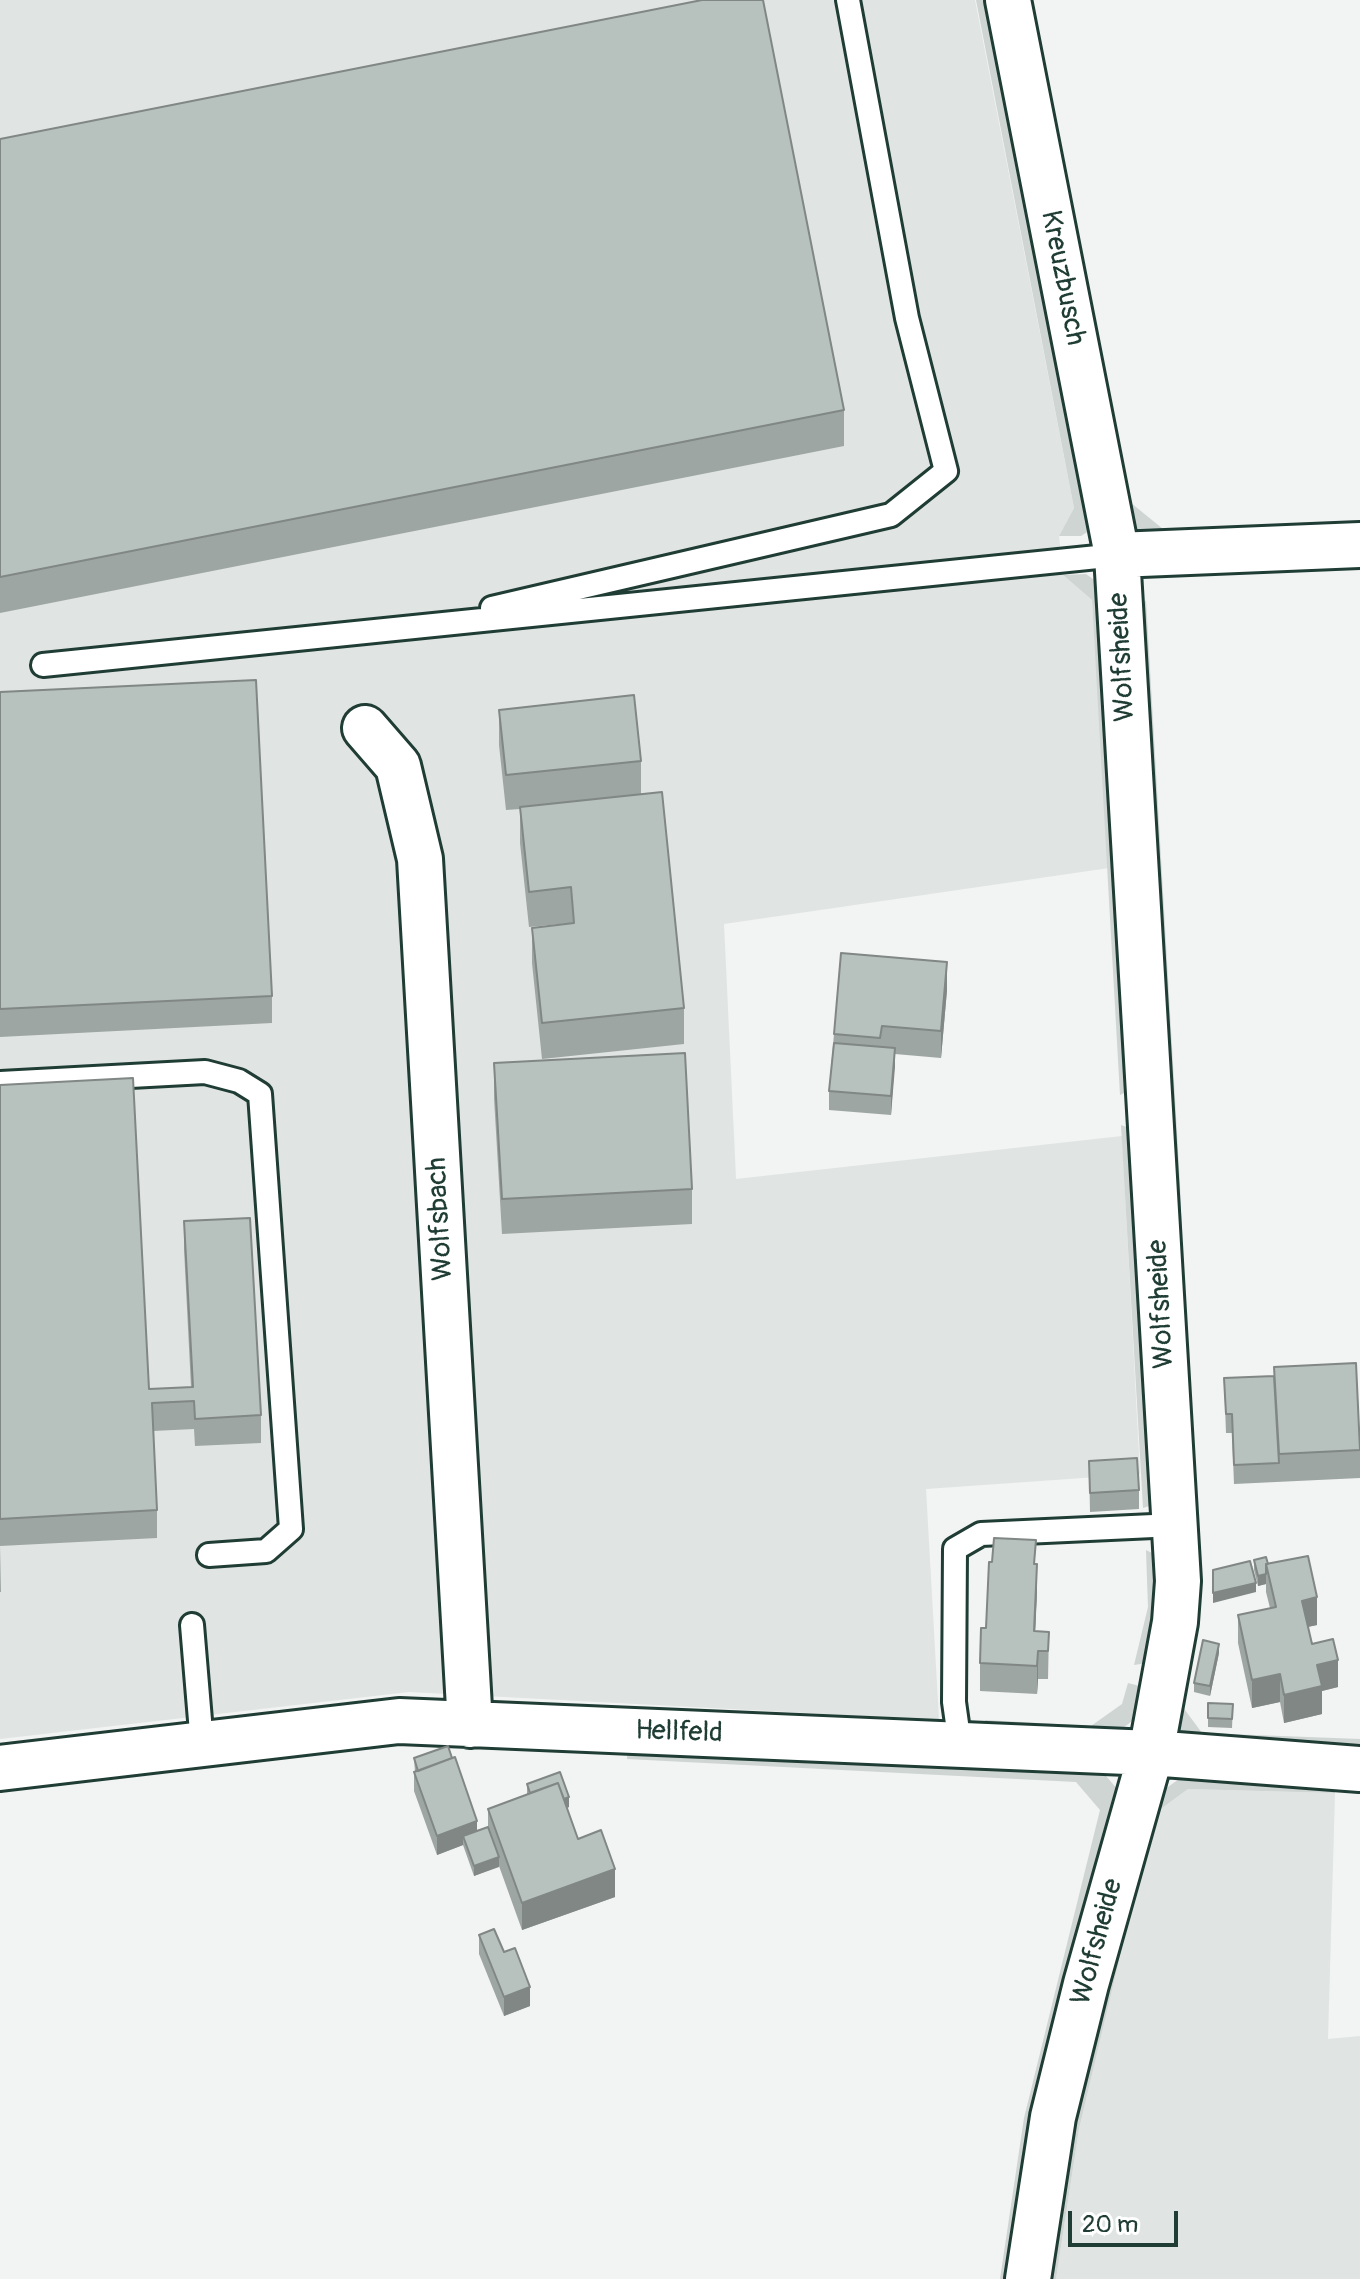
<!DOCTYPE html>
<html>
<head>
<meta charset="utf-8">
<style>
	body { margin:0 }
	#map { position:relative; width:1360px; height:2279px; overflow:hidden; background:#f2f3f3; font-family:Pangolin,sans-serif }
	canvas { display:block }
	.scale { position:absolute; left:1068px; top:2211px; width:110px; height:36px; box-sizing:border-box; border:4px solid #1f3d34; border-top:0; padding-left:10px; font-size:24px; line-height:28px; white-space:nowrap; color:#1f3d34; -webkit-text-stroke:6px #fff; paint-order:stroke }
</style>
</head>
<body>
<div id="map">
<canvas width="1360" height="2279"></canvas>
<div class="scale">20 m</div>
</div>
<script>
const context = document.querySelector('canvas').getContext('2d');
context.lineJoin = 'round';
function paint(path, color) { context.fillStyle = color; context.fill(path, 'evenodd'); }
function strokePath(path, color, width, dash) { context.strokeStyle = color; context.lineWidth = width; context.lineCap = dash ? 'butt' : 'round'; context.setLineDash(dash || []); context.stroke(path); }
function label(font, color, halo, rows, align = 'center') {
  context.font = font + ' Pangolin,sans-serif'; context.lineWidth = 6; context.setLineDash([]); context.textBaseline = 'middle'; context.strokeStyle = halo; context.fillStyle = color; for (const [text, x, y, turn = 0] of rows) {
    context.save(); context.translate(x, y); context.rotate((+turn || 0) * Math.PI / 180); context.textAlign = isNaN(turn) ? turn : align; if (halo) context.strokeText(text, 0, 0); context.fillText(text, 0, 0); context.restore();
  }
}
paint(new Path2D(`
	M0,0H975L1074,508L1059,536L1063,575L1092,600L1109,868L724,924L736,1179L1122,1136L1140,1474L926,1489L939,1720L409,1692L0,1739Z
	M1188,1789L1335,1793L1328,2039L1360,2036V2279H1056L1079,2129L1154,1814Z`), '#e0e4e3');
paint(new Path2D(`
	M976,0H997L1096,508L1089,531L1081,536H1059L1074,508Z
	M1020,0H1033L1131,503L1163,529H1136L1124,515Z
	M1086,574L1100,584L1135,1088L1120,1095L1092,600L1063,575Z
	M1146,600L1180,1184L1182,1241L1170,1243L1135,620Z
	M1121,1125L1132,1129L1162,1502L1143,1508Z
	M1146,1550L1164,1559L1153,1662L1134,1665L1148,1607Z
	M1198,1627L1182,1706L1202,1733L1360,1739V1754L1196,1747L1176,1728L1184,1631Z
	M1128,1683L1147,1688C1145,1695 1144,1705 1140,1712C1110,1754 1036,1737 991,1735L985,1720L1091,1726L1122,1704Z
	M628,1741L1095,1763L1118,1790L1016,2279H1000L1024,2118L1100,1810L1076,1782L627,1759Z
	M1196,1773L1333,1783L1335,1793L1188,1789L1154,1814L1079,2129L1056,2279H1041L1066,2124L1146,1803L1179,1779Z`), '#ced5d3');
const service = new Path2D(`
	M492,608L891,515L946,471L907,318L848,0
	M43,665L1117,555
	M0,1083L205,1072L239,1081L260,1094L291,1529L266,1551L209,1555
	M192,1625L202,1744
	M960,1745L954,1702L955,1549L981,1534L1175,1525`);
const minor = new Path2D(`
	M1008,0L1117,555L1178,1581L1175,1622L1151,1753L1086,1984L1053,2117L1028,2279
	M1117,555L1360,545
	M365,728L398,766L420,859L470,1725
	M0,1768L399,1721L1151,1753L1360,1769`);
strokePath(service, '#1f3d34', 28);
strokePath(minor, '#1f3d34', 50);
strokePath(service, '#fff', 22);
strokePath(minor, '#fff', 44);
paint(new Path2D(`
	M0,139L844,410V446L0,613Z
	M0,692L272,996V1023L0,1037Z
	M499,710L641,761V795L684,1008V1044L542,1059L532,963V928L571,923L529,927L520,843V809L506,810L499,745Z
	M947,990L941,1058L895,1054L891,1115L829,1110V1091L834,1034Z
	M494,1063L692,1189V1224L502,1234L494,1098Z
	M0,1085L149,1389L191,1387L184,1249V1221L261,1415V1443L195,1446L194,1429L153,1431L157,1510V1538L0,1546L1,1592H0Z
	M1224,1378L1360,1436V1478L1234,1484L1232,1433H1226Z
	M1089,1461L1139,1490V1509L1090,1512Z
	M1254,1560L1268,1564L1317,1625L1308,1627L1312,1644L1338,1687L1322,1691V1714L1284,1723L1280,1702L1252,1708L1238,1643V1615L1270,1608L1266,1592V1584L1258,1586L1254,1570Z
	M1036,1564L1037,1592L1035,1631L1049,1632L1048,1679H1038L1037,1694L980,1691V1663L986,1628Z
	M1219,1653L1210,1696L1194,1692V1683Z
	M1208,1703L1233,1704L1232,1728L1208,1727Z
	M414,1758L477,1830L488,1827V1809L527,1795V1784L569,1807L567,1808L578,1839L615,1897L522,1930L499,1866L474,1876L463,1845L437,1855L414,1791V1772H415Z
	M479,1935L504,1952L530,2006L504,2016L479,1954Z`), '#9da6a3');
paint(new Path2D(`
	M947,962V990L941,1058V1031Z
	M895,1048V1067L891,1115V1096Z
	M1037,1564V1592L1034,1659V1631Z
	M1266,1574V1584L1258,1586V1576Z
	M1256,1583V1592L1213,1603V1593Z
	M1317,1597V1625L1302,1628V1601Z
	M1219,1644V1653L1210,1696V1686Z
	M1038,1651V1679L1037,1694V1666Z
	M1338,1660V1687L1322,1691V1714L1284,1723V1695L1317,1665Z
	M1280,1674V1702L1252,1708V1680Z
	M569,1797V1807L536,1819V1809Z
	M477,1821V1840L463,1836V1845L437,1855V1836Z
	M499,1857V1867L474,1876V1866Z
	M615,1869V1897L522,1930V1903Z
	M530,1987V2006L504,2016V1997Z`), '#808784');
const building = new Path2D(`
	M702,0H763L844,410L0,577V139Z
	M256,680L272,996L0,1009V692Z
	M634,695L641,761L506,775L499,710Z
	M662,792L684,1008L542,1023L532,928L574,923L571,887L529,892L520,807Z
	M841,953L947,962L941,1031L882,1026L880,1038L834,1034Z
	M834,1043L895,1048L891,1096L829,1091Z
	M685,1053L692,1189L502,1199L494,1063Z
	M133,1078L149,1389L193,1387L184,1221L250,1218L261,1415L195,1419L194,1401L152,1403L157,1510L0,1519V1085Z
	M1356,1363L1360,1450L1279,1454L1274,1367Z
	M1274,1376L1279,1463L1234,1465L1232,1414H1226L1224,1378Z
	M1137,1458L1139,1490L1090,1493L1089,1461Z
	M994,1538L1036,1540L1034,1564H1037L1034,1631L1049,1632L1048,1651H1038L1037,1666L980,1663L981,1628H986L989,1562H992Z
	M1308,1556L1317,1597L1302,1601L1312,1644L1333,1639L1338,1660L1317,1665L1322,1686L1284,1695L1280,1674L1252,1680L1238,1615L1276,1607L1266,1564Z
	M1266,1557L1268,1564H1266V1574L1258,1576L1254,1560Z
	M1250,1561L1256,1583L1213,1593V1570Z
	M1203,1640L1219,1644L1210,1686L1194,1683Z
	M1208,1703L1233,1704L1232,1719L1208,1718Z
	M448,1746L452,1758L418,1771L414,1758Z
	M455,1757L477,1821L437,1836L414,1772Z
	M560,1772L569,1797L564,1799L558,1783L530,1793L527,1784Z
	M558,1783L578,1839L601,1830L615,1869L522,1903L488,1809Z
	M488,1827L499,1857L474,1866L463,1836Z
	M494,1929L504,1952L515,1948L530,1987L504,1997L479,1935Z`);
paint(building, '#b7c1bd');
strokePath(building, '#808784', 2);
label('28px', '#1f3d34', '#fff', [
	["Kreuzbusch",1062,278,79],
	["Wolfsheide",1123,657,-93],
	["Wolfsbach",441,1219,-93],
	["Wolfsheide",1162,1304,-93],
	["Hellfeld",679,1733,2],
	["Wolfsheide",1098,1942,-75]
]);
</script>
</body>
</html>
